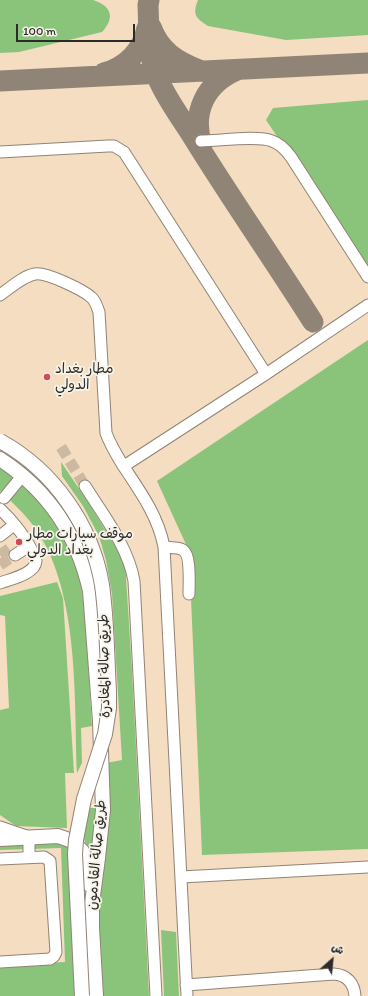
<!DOCTYPE html>
<html>
<head>
<meta charset="utf-8">
<style>
	body { margin:0 }
	#map { position:relative; width:368px; height:996px; overflow:hidden; background:#f4ddc0; font-family:Itim,"Playpen Sans Arabic",sans-serif }
	canvas { display:block }
	.north { position:absolute; left:312px; top:940px; width:40px; height:40px; -webkit-text-stroke:3px #f7f3e8; paint-order:stroke; rotate:27deg; font-size:11px; font-weight:700; line-height:16px; text-align:center; color:#2b2b2b }
	.north::after { content:''; display:block; margin:auto; width:14px; height:18px; background:#2b2b2b; clip-path:polygon(50% 0,100% 100%,50% 72%,0 100%) }
	.scale { position:absolute; left:16px; top:24px; width:119px; height:18px; box-sizing:border-box; border:2px solid #2b2b2b; border-top:0; padding-left:5px; font-size:12px; line-height:14px; white-space:nowrap; color:#2b2b2b; -webkit-text-stroke:3px #f7f3e8; paint-order:stroke }
</style>
</head>
<body>
<div id="map">
<canvas width="368" height="996"></canvas>
<div class="north">ش</div>
<div class="scale">100 m</div>
</div>
<script>
const context = document.querySelector('canvas').getContext('2d');
context.lineJoin = 'round';
function paint(path, color) { context.fillStyle = color; context.fill(path, 'evenodd'); }
function strokePath(path, color, width, dash) { context.strokeStyle = color; context.lineWidth = width; context.lineCap = dash ? 'butt' : 'round'; context.setLineDash(dash || []); context.stroke(path); }
function label(font, color, halo, rows, align = 'center') {
  context.font = font + ' Itim,"Playpen Sans Arabic",sans-serif'; context.lineWidth = 3.5; context.setLineDash([]); context.textBaseline = 'middle'; context.strokeStyle = halo; context.fillStyle = color; for (const [text, x, y, turn = 0] of rows) {
    context.save(); context.translate(x, y); context.rotate((+turn || 0) * Math.PI / 180); context.textAlign = isNaN(turn) ? turn : align; if (halo) context.strokeText(text, 0, 0); context.fillText(text, 0, 0); context.restore();
  }
}
paint(new Path2D(`
	M0,0H93C112,6 115,18 102,32L19,52L0,53Z
	M198,0H368V35L286,40L208,26C196,18 192,15 198,0Z
	M368,100V272L266,120L273,108Z
	M368,340V849L202,855L189,551L157,481Z
	M61,462L86,499L125,562L132,671L149,996H103L98,926L106,763L122,760L112,594L106,560L99,536L83,506L62,476Z
	M0,468L11,475L31,491L58,524L77,560L85,610L92,726L81,728L82,763L77,773C74,696 80,587 32,524C22,511 11,501 0,491Z
	M57,582L63,598L74,773H65L67,828L16,826L0,815V710L9,708L5,616L0,615V596Z
	M88,808H97L95,841L90,855L84,839Z
	M0,840L68,843L75,996H0V965L65,962L61,848L0,850Z
	M161,930L176,932L179,996H164Z`), '#8ac47a');
strokePath(new Path2D(`
	M149,0L148,5C149,27 148,53 156,74C165,98 183,120 196,142C234,203 275,262 313,322
	M151,27C160,51 176,61 199,70
	M104,73C126,67 143,50 147,28
	M0,81L368,63
	M202,145C191,112 206,83 237,70`), '#908476', 21);
strokePath(new Path2D(`
	M61,447L85,486
	M0,555L10,548
	M0,565L15,555`), '#ccb9a2', 11, [11, 5.5]);
const minor = new Path2D(`
	M201,141C218,141 258,135 272,141C281,144 286,150 291,157L368,277
	M0,152L108,146H114L124,152L266,374
	M0,295C10,288 23,276 35,274C46,272 84,290 92,298C96,302 97,307 99,312L106,433C110,444 116,454 122,464C139,490 158,515 164,547L187,996
	M124,466L266,374L368,305
	M85,486C103,515 128,546 134,581L156,996
	M4,498L23,475
	M0,509C13,521 31,543 36,561C35,574 11,579 0,583
	M0,536L14,525
	M164,547C169,548 178,547 183,550C191,555 189,584 189,594
	M15,555L29,546
	M0,827L29,837V857
	M0,859L44,857L50,861L56,952L54,956L50,959L0,962
	M181,877L368,867
	M186,985L334,974C347,975 354,983 355,996`);
const major = new Path2D(`
	M0,459C49,491 77,534 90,591L100,721L103,810L98,858L92,903V928L96,996
	M0,839L58,836L72,841L82,851L85,858L90,885`);
strokePath(minor, '#908476', 13);
strokePath(major, '#908476', 16);
strokePath(minor, '#fff', 11);
strokePath(major, '#fff', 14);
const majorBridge = new Path2D(`
	M0,441C53,470 92,525 102,585C107,620 107,656 109,691V708L105,734L84,799L76,840L75,854L82,996`);
strokePath(majorBridge, '#908476', 16, []);
strokePath(majorBridge, '#fff', 14);
for (const [x, y, r, color] of [
	[47,377,4,"#d1495b"],
	[19,542,4,"#d1495b"]
]) { const dot = new Path2D(); dot.arc(x, y, r, 0, 2 * Math.PI); context.fillStyle = color; context.fill(dot); strokePath(dot, '#f7f3e8', 1.5); }
label('14px', '#2b2b2b', '#f7f3e8', [
	["مطار بغداد",55,369],
	["الدولي",55,385],
	["موقف سيارات مطار",27,534],
	["بغداد الدولي",27,550]
], 'left');
label('14px', '#2b2b2b', '#f7f3e8', [
	["طريق صالة المغادرة",105,666,-91],
	["طريق صالة القادمون",97,855,-85]
]);
</script>
</body>
</html>
